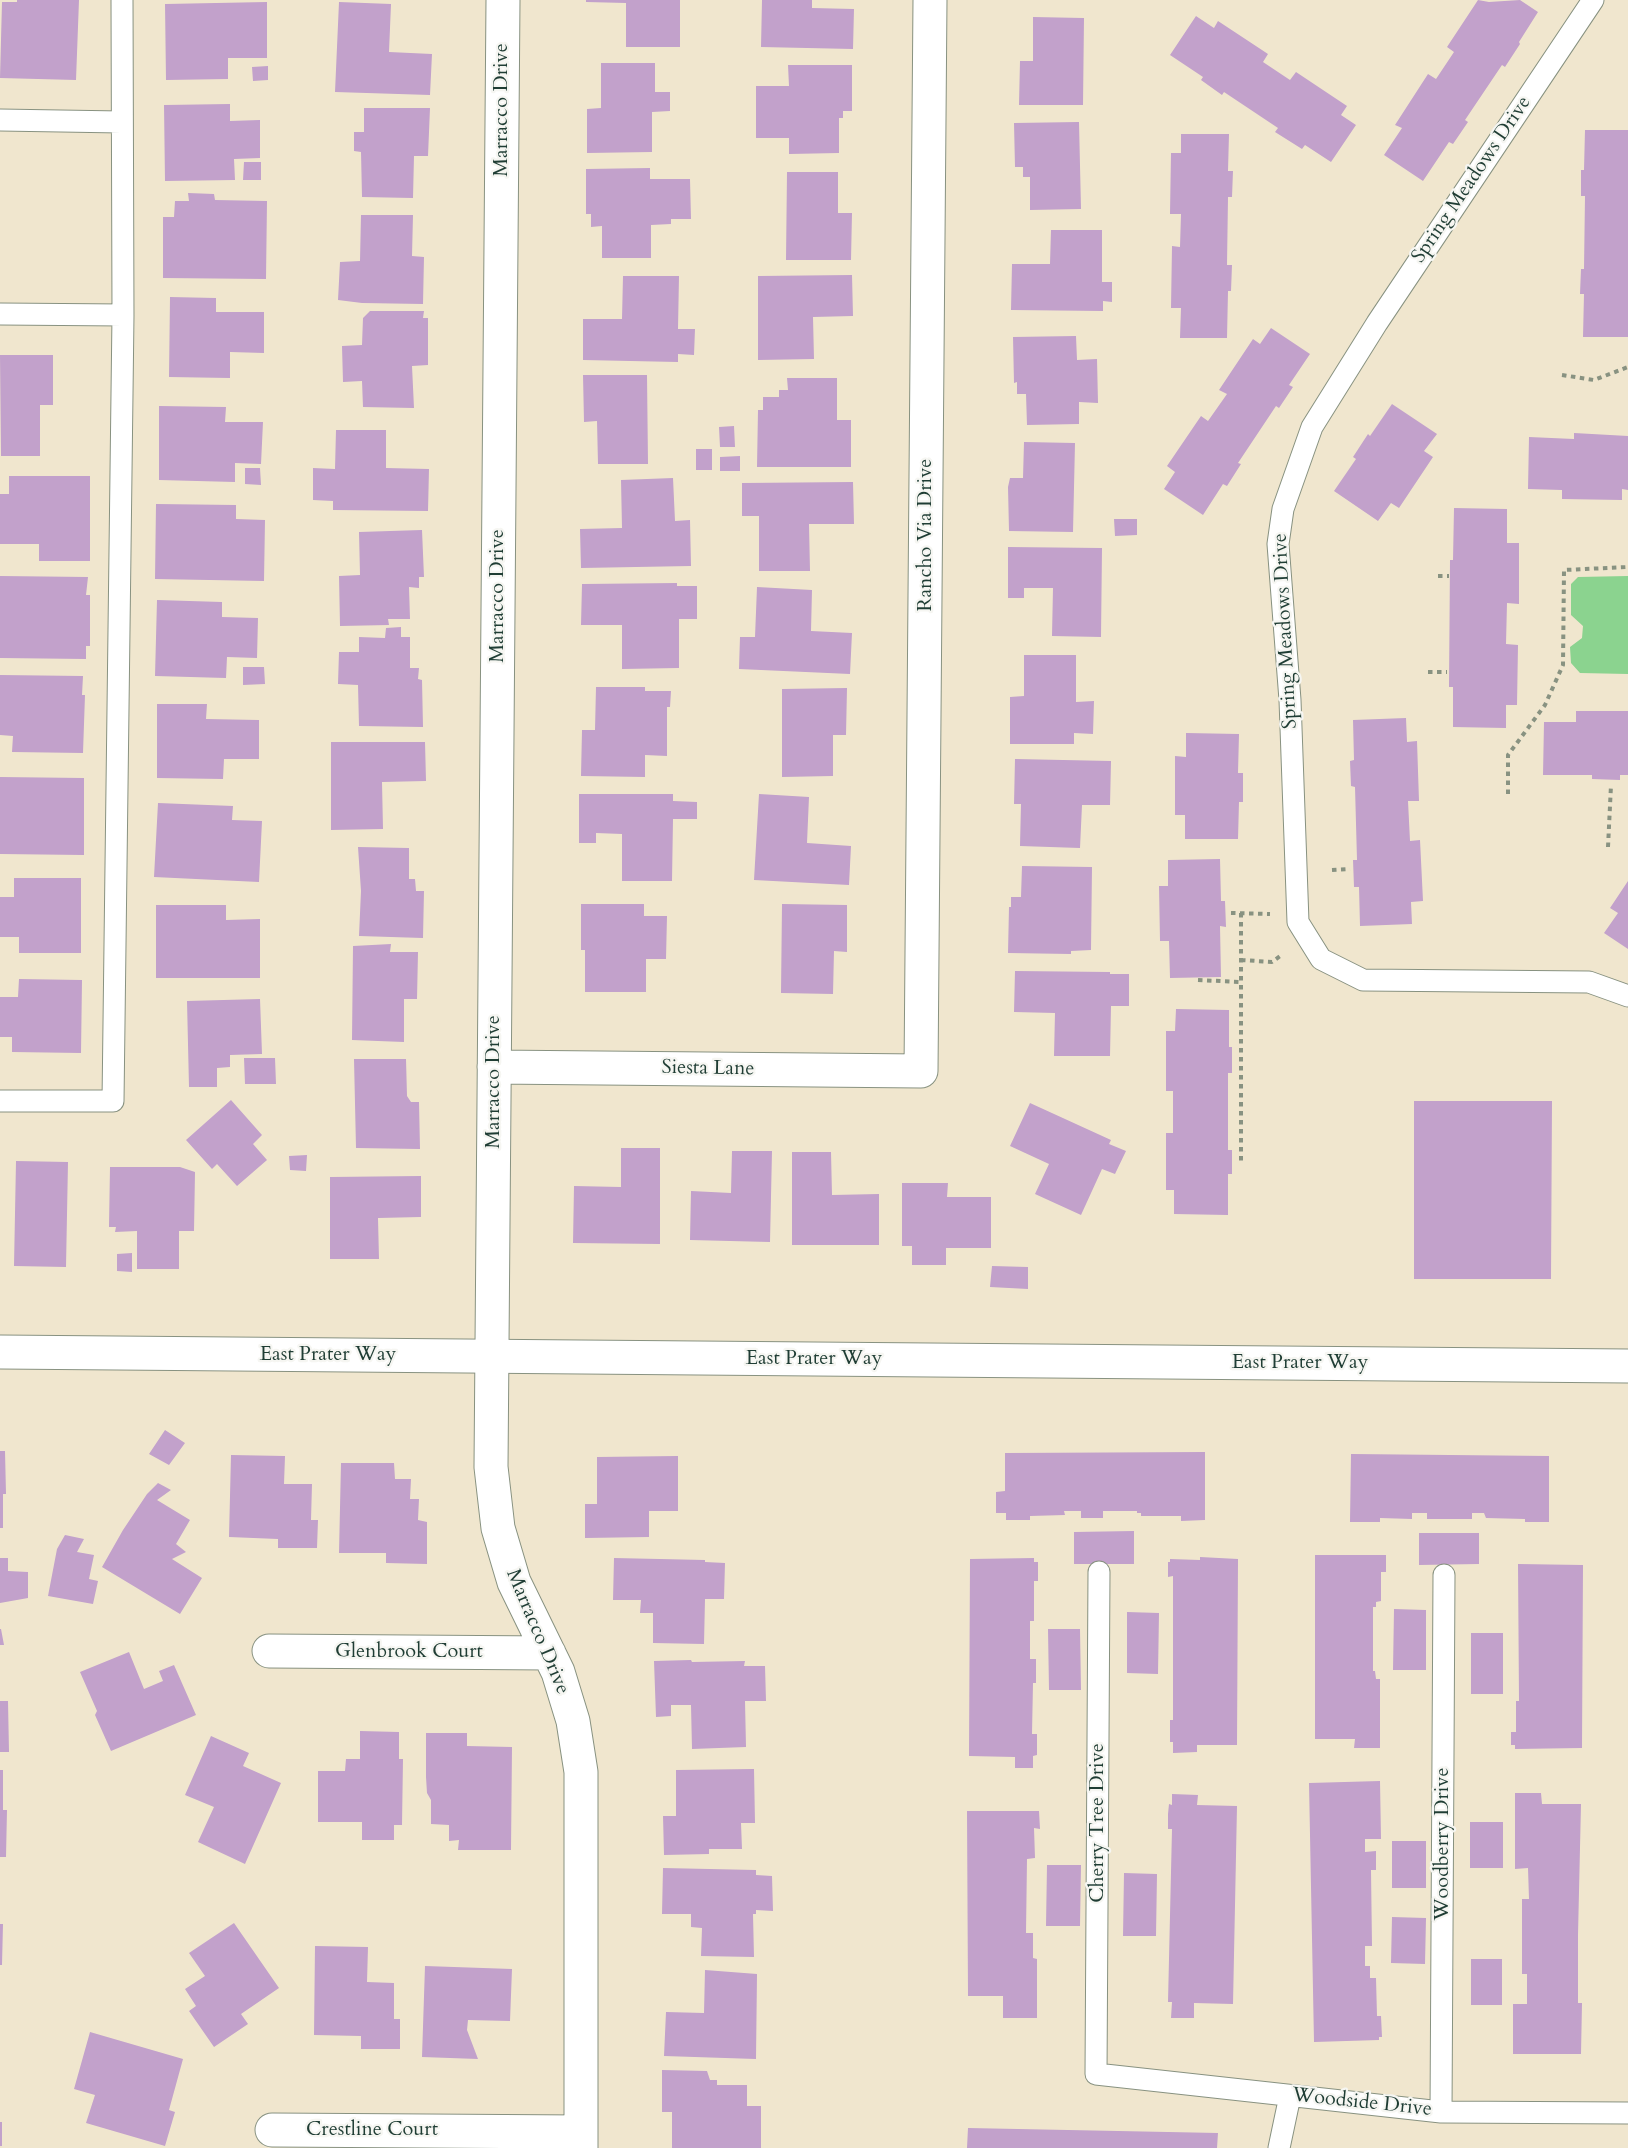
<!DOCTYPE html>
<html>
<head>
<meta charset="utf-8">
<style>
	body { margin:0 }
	canvas { display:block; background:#f0e6ce }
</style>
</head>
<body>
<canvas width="1628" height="2148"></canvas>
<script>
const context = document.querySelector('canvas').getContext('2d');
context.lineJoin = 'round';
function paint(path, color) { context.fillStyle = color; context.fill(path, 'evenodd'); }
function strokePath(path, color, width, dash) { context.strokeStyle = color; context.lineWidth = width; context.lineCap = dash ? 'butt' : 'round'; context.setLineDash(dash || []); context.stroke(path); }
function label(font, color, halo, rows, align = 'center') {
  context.font = font + ' Cardo,serif'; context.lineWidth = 4.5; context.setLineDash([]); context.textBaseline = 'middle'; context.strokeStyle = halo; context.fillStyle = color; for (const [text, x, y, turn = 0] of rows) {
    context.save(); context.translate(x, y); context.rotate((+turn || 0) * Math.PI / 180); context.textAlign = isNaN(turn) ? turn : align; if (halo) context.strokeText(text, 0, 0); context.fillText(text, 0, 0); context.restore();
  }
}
paint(new Path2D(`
	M1628,576V674L1580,673L1571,663L1570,647L1582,638L1583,626L1571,615V584L1578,577Z`), '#8bd38f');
paint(new Path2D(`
	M17,0H79L76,80L0,78L2,2H17Z
	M586,0H680V47H626V3L586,2Z
	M762,0H812V8L854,9L853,49L761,47Z
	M1478,0L1489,2L1520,0L1538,12L1519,42L1520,44L1505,67L1502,65L1465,120L1468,122L1453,144L1449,142L1423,181L1384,155L1402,128L1395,125L1428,74L1436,79L1454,52L1447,47Z
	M267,2V58H228V79L166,80L165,4Z
	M339,2L391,4L389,52L432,54L430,95L335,92Z
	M1196,16L1214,28L1218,21L1268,54L1263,62L1290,80L1296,72L1347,106L1341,115L1356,125L1331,162L1305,145L1302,149L1275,132L1278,128L1224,92L1222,95L1201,80L1203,77L1170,55Z
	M1033,17L1084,18L1083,105H1019L1020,61H1033Z
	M601,63H655V92H670V111L652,112V152L587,153V109L601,108Z
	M788,65H852V111H843V118H839V153L789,154V138H756V86H789Z
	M268,66V80L253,81L252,67Z
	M230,104V121L260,120V158L234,159L235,180L165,181L164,105Z
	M364,108H430L428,156H414L413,198L362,197L361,152L354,151V132H364Z
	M1079,122L1081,209L1030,210V177H1023V167H1015L1014,123Z
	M1585,130H1628V337H1583L1584,294H1580L1581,269H1584L1585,196H1581V170H1584Z
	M1181,134H1229L1228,171H1233L1232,197H1228L1227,265H1232L1231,291H1228L1227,338H1180L1181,308H1171L1172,246L1180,247L1181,214H1170L1171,153H1181Z
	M244,162H261V180H243Z
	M650,168V179H690L691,219H671V224L651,225V258H602V226L591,227V214H586V169Z
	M787,172H838V213H852L851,260H786Z
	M188,193L214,194L215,200L267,201L266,279L163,278V217H174L175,201H189Z
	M361,215H413L412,256L424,257L423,304L362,303L338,300L340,262L360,261Z
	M1051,230H1102V282H1112V302L1103,301V311L1011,310L1012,264H1050Z
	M852,275L853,316L813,317L814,359L758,360V276Z
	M623,276H679L678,329H695L694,355L678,354V362L583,360V319H622Z
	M170,297L216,298V312H264V353L230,352V378L169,377Z
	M370,311H424L423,318H428V365L412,366L414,408L363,407L362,381L343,382L342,346L362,345L363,318Z
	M1271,328L1310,354L1289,385L1293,387L1279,408L1276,406L1238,463L1241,464L1227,486L1223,484L1203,515L1164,489L1175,472L1167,466L1201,416L1208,421L1227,394L1219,390L1253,339L1260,344Z
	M1076,336L1077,360L1097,359L1098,403L1079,402V424L1027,425L1026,394H1017V382L1014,383L1013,337Z
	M0,355H53V405H40V456H1Z
	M583,375H647L648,464H598L597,421L584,422Z
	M787,378H837V420H851V467H757L758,410H763V397H779V390H788Z
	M1392,404L1437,434L1424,451L1433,457L1399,508L1391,503L1378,521L1334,491L1356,459L1353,457L1368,434L1370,436Z
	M159,406L226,407L225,422H263L261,464L235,463V482L159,480Z
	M734,426L735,447H720L719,427Z
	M336,430H386V468L429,469L428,511L333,510V501L313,500V468L335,469Z
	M1574,433L1628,436V490L1622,489V500L1562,499V490L1528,489L1529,437L1574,439Z
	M1024,442L1075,443L1073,532L1009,531L1008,487L1010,478H1023Z
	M696,449H712V470H696Z
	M740,456V471H720V457Z
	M245,468H260L261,485L245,484Z
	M9,476H90V561H39V544H0V494H9Z
	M673,478L675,521L690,520L691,566L581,568L580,529L622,528L621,480Z
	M853,482L854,524H809L810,571H759V516H742V483Z
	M156,504L236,505V519L265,520L264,581L155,579Z
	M1454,508L1507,509V543H1519V604L1507,603L1506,644L1518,645L1517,705H1506V728L1453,727V687H1449L1450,560H1453Z
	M1114,519H1137V535L1115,536Z
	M422,530L424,577H419V588L409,587L410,619H388L389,625L340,626L339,576L360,575L359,532Z
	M1008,547L1102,548L1101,637L1052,636L1053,588H1024V598H1008Z
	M0,576L88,577L86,595H90V646H86V659L0,658Z
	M677,583V586H697V619H679V668L622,669V625H581L582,584Z
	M757,587L812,590L811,631L852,633L850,674L739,669L740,637H755Z
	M157,600L222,602V617L258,618L257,658L227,657L226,678L155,676Z
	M401,627V637H410V668H419L418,679L422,680L423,727L359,726L358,685L338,684L339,652H359V637L385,638L386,628Z
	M1024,655H1076V702L1094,701L1093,734L1074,733V744H1010V697L1024,696Z
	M243,667H264L265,684L243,685Z
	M0,675L83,676L82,695H85L83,753L12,752L13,736L0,735Z
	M596,687H645V691H671L670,707H667V756L645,755V777L581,776L582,730H595Z
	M847,688L846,735H833V776L782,777V689Z
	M157,704H207L206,719L259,720V759H224L223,779L157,778Z
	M1576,711H1628V775H1620V780L1592,779V775H1543L1544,722H1576Z
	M1406,718L1407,742L1417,741L1419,801H1408L1410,841L1420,840L1423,901L1411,902L1412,924L1360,926L1359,887H1354L1353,860H1357L1355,787L1351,786L1350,761L1354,760L1353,720Z
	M1186,733L1239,734L1238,773H1243V802H1239L1238,839H1185V815H1175V756L1186,757Z
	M331,742H425L426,781L382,782L383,829L331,830Z
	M1015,759L1111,761L1110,805H1082L1080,848L1020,846L1021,804H1014Z
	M0,777L84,778V855L0,854Z
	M579,794H673V801L697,802V819H673L672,881H622V834L596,833V843H579Z
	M759,794L809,797L807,843L851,846L849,885L754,880Z
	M158,803L233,806L232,820L262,821L259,882L154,877Z
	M358,847L409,848V879H415L416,891H424L423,938L359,936L361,891Z
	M1220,859L1221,901H1225L1226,927L1220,926L1221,977L1170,978L1169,941H1160L1159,886H1168V860Z
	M1022,866L1092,867L1091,950L1071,951V954L1008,953L1009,907H1011V897H1021Z
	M14,878H81V953H19V937H0V897H14Z
	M1628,881V949L1604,933L1618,913L1610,908Z
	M581,904H644V916H667L666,959H646V992H585V950H581Z
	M782,904L847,905V952L834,951L833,994L781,993Z
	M156,905H226V920L260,919V978H156Z
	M391,944L390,952H418L417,999H404V1042L352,1040L353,946Z
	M1015,971L1110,972V974H1129V1006H1111L1110,1056H1054L1055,1013L1014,1012Z
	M19,979L82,980L81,1053L12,1052V1037H0V997H18Z
	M260,999L262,1054L230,1055V1067L217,1068V1087H189L187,1001Z
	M1176,1009L1229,1010V1047H1232V1073H1228V1150H1232V1174H1228V1215L1174,1214V1190H1166V1133H1173V1091H1166V1031H1175Z
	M244,1058H275L276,1084H245Z
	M354,1059H406L407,1096L411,1102H419L420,1149L356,1148Z
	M231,1100L262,1135L253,1144L267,1160L237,1186L217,1164L212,1169L186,1140Z
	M1414,1101H1552L1551,1279H1414Z
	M1030,1103L1111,1140L1109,1144L1126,1151L1115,1174L1102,1169L1081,1215L1035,1194L1049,1164L1010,1146Z
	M621,1148H660V1244L573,1243L574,1186L621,1187Z
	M732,1151H772L770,1242L690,1240L691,1191L731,1193Z
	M792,1152H831L832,1195L879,1194V1245H792Z
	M307,1155L306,1171L290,1170L289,1156Z
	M16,1161L68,1162L66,1267L14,1266Z
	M110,1167H180L195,1172L194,1231H179V1269H137V1231L115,1232L116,1227H109Z
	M421,1176V1217L378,1218L379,1259H330V1177Z
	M902,1183H948L947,1197H991V1248H946V1265H912V1246H902Z
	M132,1253V1272L117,1271V1254Z
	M992,1266L1028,1267V1289L990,1287Z
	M165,1430L185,1443L169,1465L149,1454Z
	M0,1451H5L6,1494H3V1528H0Z
	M1205,1452V1520L1181,1521V1516H1141V1513H1137V1511H1103V1518H1081V1511H1064L1065,1515L1030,1516V1520H1006V1513H996V1492L1005,1491V1453Z
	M1351,1454L1549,1456V1522H1525V1519L1486,1518L1484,1513H1472V1519H1427V1513H1412V1519L1380,1518V1522H1350Z
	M231,1455L285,1456L284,1484H312L311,1520H318L317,1548H278V1539L229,1537Z
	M678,1456V1511H649V1537L585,1538V1504H597V1457Z
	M341,1463H394L395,1479H411L410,1499H419L418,1520L427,1522V1564L386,1563V1553H339Z
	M158,1483L171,1490L157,1500L190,1520L176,1544L186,1552L172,1559L202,1578L180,1614L102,1567L123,1530L147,1494Z
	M1134,1531V1564H1074V1532Z
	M1419,1533H1479V1564L1419,1565Z
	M65,1535L84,1539L77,1552L94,1555L89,1579L98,1581L93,1604L48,1596L57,1549Z
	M1315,1555H1386V1572H1381V1601L1376,1602V1607H1373V1671H1375L1376,1679H1380V1748H1354L1355,1739H1315Z
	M1200,1557L1238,1559L1237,1745H1197V1752L1173,1753V1742H1170V1720H1173V1576L1168,1577V1562H1170V1559L1200,1560Z
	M0,1558H8V1571L28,1572V1598L0,1603Z
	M614,1558L705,1560V1562L725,1563L724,1599H705L704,1644L653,1643V1613H640L641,1600H613Z
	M1034,1558V1562H1038V1581H1034V1621H1030V1659H1036V1683H1033L1032,1734H1037V1755L1033,1756V1768H1015V1757L969,1756L970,1559Z
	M1518,1564L1583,1565L1582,1748L1515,1749V1745H1511V1732H1516V1701H1519Z
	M1394,1609L1426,1610V1670H1393Z
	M1127,1612L1159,1613L1158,1674L1127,1673Z
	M0,1629H1L4,1645H0Z
	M1048,1629H1080L1081,1690H1049Z
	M1471,1633H1503V1694H1471Z
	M129,1652L144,1689L163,1681L159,1671L174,1665L196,1715L111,1751L95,1715L97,1711L80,1672Z
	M691,1660L692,1662L745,1661L744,1666H765L766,1701H745L746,1747L692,1749L691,1705H671V1716L656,1717L654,1661Z
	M0,1701H8L9,1752H0Z
	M360,1731L399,1732V1759H403L402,1825H394V1840H362V1822H318V1771H345L346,1759H360Z
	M426,1733H467V1746L512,1747L511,1850H458L459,1840L449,1841V1825L431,1824V1800L427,1793L426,1777Z
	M211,1736L249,1753L243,1766L281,1783L245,1864L198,1842L214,1807L185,1795Z
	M754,1769L755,1823H741L742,1849H709V1854L664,1855L663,1816H676V1770Z
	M0,1770H3V1810H7L6,1857H0Z
	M1380,1781L1381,1839H1365V1852L1376,1851V1870H1371L1372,1946H1365V1966H1370V1978H1376L1377,2016H1381L1382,2037H1379V2040L1314,2042L1309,1783Z
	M1515,1793H1541L1542,1804H1581L1578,1935V2003H1582L1581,2054H1513V2004H1527V1974H1522V1899H1529L1528,1868L1515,1869Z
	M1172,1794L1198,1795L1197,1805L1237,1806L1233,2004L1194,2003V2018H1171L1172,2002H1168L1172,1829H1168V1814L1169,1804L1172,1805Z
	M967,1811H1039L1040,1829L1034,1828L1035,1858L1027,1859L1026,1933H1033V1958L1037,1959V2018H1003V1996H968Z
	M1470,1822H1503V1868H1470Z
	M1392,1841H1426V1888H1392Z
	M1047,1865H1081L1080,1926H1046Z
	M663,1868L756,1870V1875L772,1876L773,1911L756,1910V1914H753L754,1957L701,1956L702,1928L691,1927V1914H662Z
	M1124,1873L1157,1874L1156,1936H1123Z
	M1392,1917L1426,1918L1425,1964L1391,1963Z
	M234,1923L279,1988L241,2014L248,2024L214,2047L189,2011L196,2006L185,1989L205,1976L189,1953Z
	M0,1924H3L2,1965H0Z
	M315,1946L368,1947L367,1982L394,1983V2019H400V2049H361V2036L314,2035Z
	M1471,1959H1502V2005H1471Z
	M425,1966L512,1969L510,2021L468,2020L467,2030L478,2059L422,2057Z
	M705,1970L757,1974L756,2059L664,2056L666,2012L704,2013Z
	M90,2032L183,2059L169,2110L175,2112L165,2146L86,2123L95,2095L74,2089Z
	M662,2070L707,2071L710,2080H717V2085H747V2106H761V2148H672V2112H662Z
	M0,2122H2V2146H0Z
	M968,2128L1218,2133L1217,2148H967Z`), '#c2a1cb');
const service = new Path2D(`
	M1593,0L1377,323L1312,427L1283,509L1278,544L1290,700L1298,922L1321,959L1363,980L1589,982L1628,996
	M0,120L121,122
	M0,314L123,315
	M0,1101H113L123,315L122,0
	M1099,1572L1096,2074L1441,2112L1628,2113
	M1441,2112L1444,1575
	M1279,2148L1290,2096`);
const minor = new Path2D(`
	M503,0L491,1467L498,1528L514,1582L558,1672L573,1721L581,1772V2148
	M494,1067L921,1071L930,0
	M269,1651L549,1653
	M272,2130L581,2132`);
const secondary = new Path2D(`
	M0,1352L1628,1366`);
strokePath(service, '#889281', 23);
strokePath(minor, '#889281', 35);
strokePath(secondary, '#889281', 35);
strokePath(new Path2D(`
	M1562,375L1594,380L1628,367
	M1438,576H1449
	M1428,672H1447
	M1508,794V755L1545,705L1563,665L1564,570L1628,567
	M1608,847L1611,785
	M1332,870L1350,869
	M1231,913L1270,914
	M1241,913V1161
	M1241,960L1272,962L1283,954
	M1198,980L1241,982`), '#889281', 4, [4.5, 4.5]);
strokePath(service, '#fff', 21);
strokePath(minor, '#fff', 33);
strokePath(secondary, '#fff', 33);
label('20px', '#1f3d34', '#f6f6f2', [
	["Marracco Drive",502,110,-90],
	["Spring Meadows Drive",1472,180,-56],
	["Rancho Via Drive",926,535,-90],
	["Marracco Drive",498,596,-90],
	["Spring Meadows Drive",1286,631,-93],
	["Siesta Lane",708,1069,1],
	["Marracco Drive",494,1082,-90],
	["East Prater Way",328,1355],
	["East Prater Way",814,1359],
	["East Prater Way",1300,1363],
	["Marracco Drive",537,1632,67],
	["Glenbrook Court",409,1652],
	["Cherry Tree Drive",1098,1823,-90],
	["Woodberry Drive",1443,1844,-90],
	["Woodside Drive",1362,2103,6],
	["Crestline Court",372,2130]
]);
</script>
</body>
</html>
